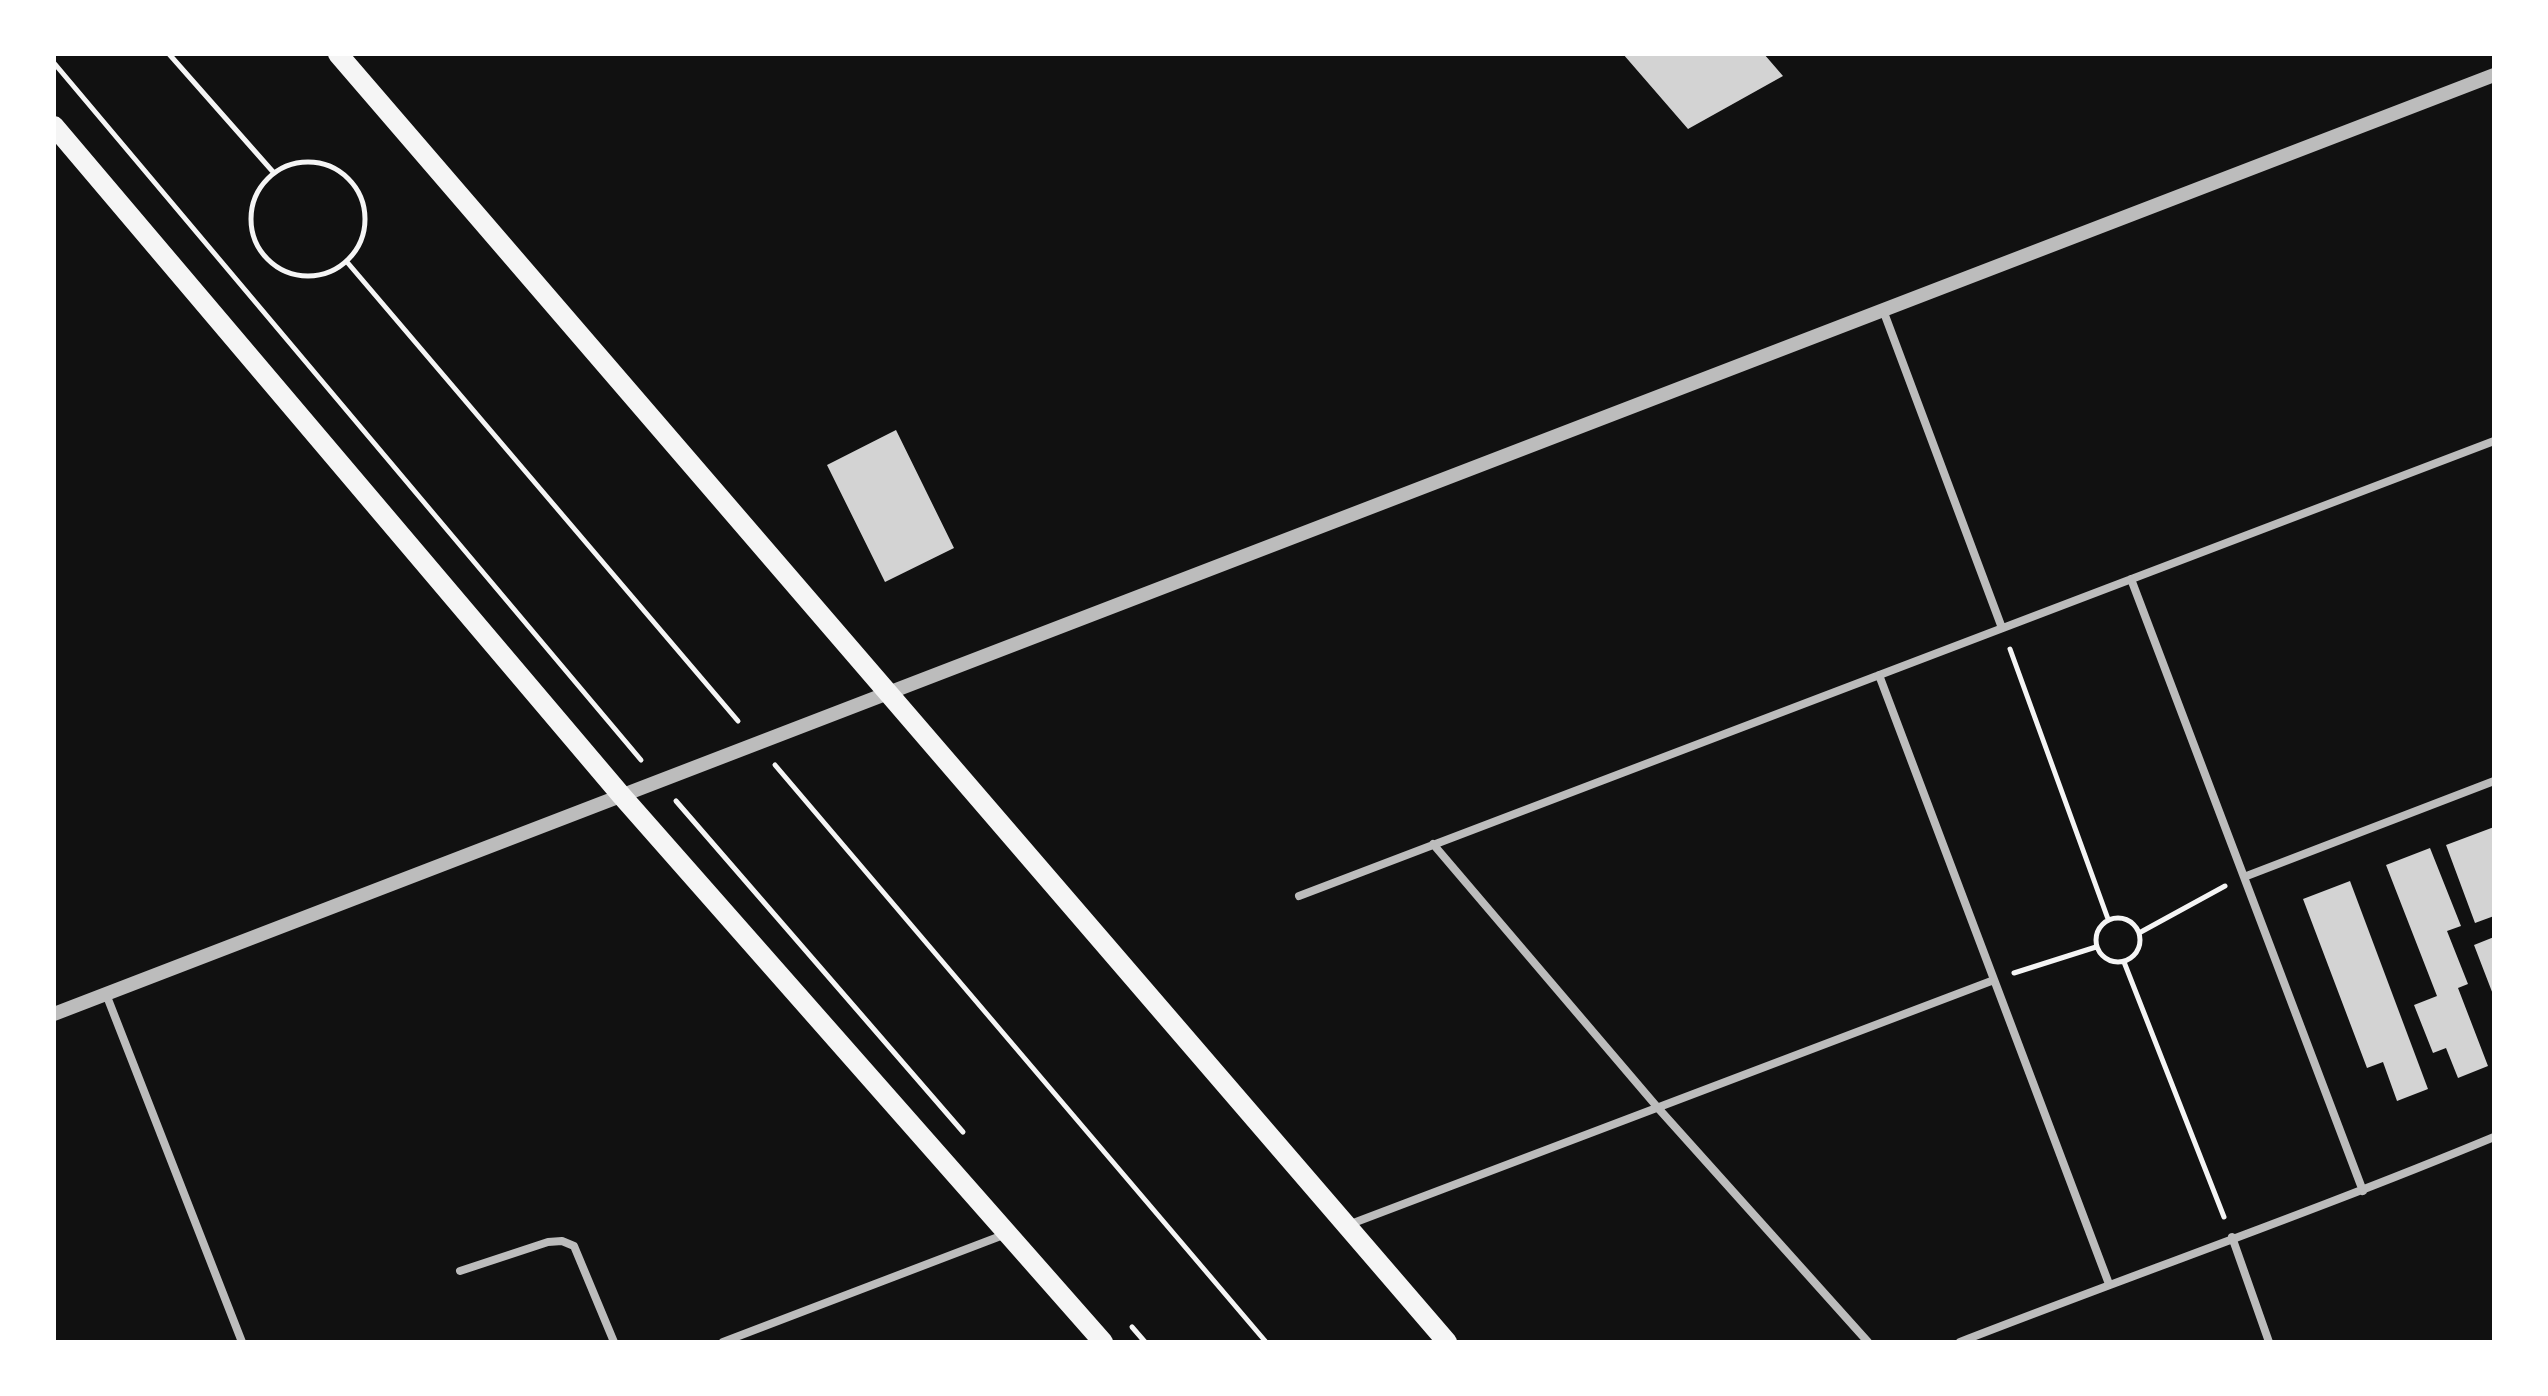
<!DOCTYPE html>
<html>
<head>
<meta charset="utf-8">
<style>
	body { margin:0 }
	#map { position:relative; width:2548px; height:1396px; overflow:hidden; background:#111; font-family:"Source Serif 4",serif }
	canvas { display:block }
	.frame { position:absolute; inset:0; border:56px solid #fff; pointer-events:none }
</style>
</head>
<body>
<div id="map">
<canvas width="2548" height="1396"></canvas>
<div class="frame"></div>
</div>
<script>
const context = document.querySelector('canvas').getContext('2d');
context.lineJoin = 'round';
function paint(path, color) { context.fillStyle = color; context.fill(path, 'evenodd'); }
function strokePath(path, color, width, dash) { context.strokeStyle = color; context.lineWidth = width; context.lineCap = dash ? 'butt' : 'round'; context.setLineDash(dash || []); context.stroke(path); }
paint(new Path2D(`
	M1623,54H1764L1783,76L1688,129Z
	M896,430L954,548L885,582L827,465Z
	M2494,827V916L2475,923L2446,845Z
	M2430,848L2461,926L2447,931L2468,984L2458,988L2488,1066L2458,1078L2446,1048L2433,1053L2414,1005L2437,996L2386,865Z
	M2350,881L2428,1089L2397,1101L2383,1062L2367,1068L2303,899Z
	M2494,937V997L2474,945Z`), '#d3d3d3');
strokePath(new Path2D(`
	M169,54L274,173
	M54,63L641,760
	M251 219a57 57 0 1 1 114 0a57 57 0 1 1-114 0Z
	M347,262L738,721
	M2010,649L2108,919
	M775,765L1266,1342
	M676,801L963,1132
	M2096 940a22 22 0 1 1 44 0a22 22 0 1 1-44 0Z
	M2139,933L2225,886
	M2124,962L2224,1217
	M2014,973L2096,947
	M1132,1327L1145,1342`), '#f5f5f5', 5);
strokePath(new Path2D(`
	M1883,310L2002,628
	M2131,579L2363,1191
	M1879,675L2109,1284
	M1433,844L1658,1108L1868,1342
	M2244,877L2494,781
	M1299,896L2494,441
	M106,994L242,1342
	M1348,1225L1994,980
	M2232,1237L2269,1342
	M460,1271L548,1242L562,1241L574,1246L614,1342
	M723,1342L1006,1234
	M1960,1342C2138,1273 2318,1210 2494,1137`), '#bcbcbc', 8);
strokePath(new Path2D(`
	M54,1014L2494,75`), '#bcbcbc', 14);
strokePath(new Path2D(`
	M338,54L1447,1342
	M54,126L621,795L1103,1342`), '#f5f5f5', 20);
</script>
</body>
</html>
